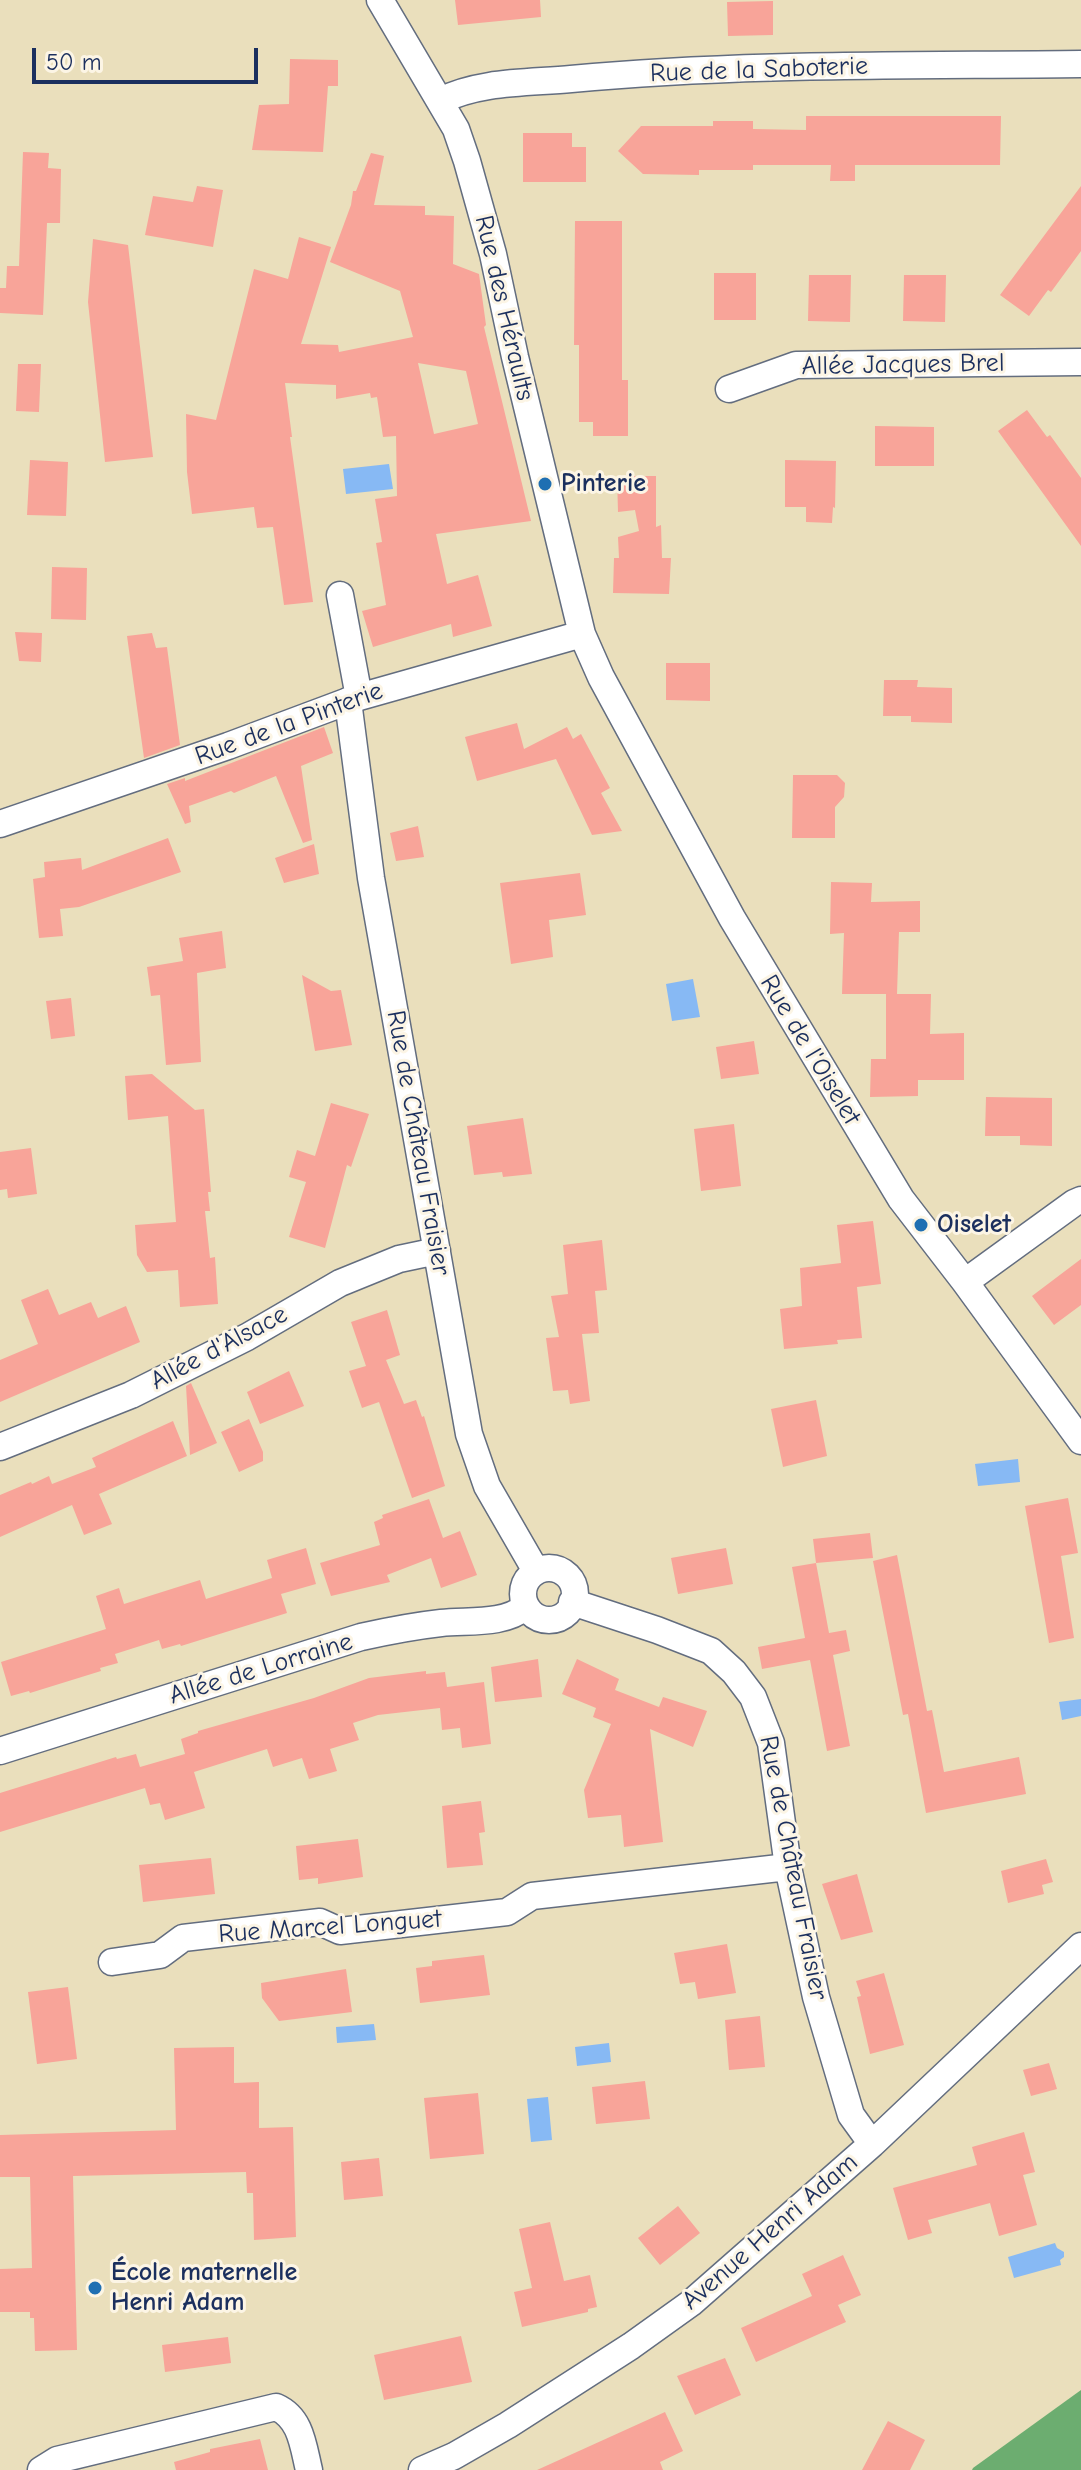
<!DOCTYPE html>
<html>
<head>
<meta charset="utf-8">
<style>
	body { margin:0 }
	#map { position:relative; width:1081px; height:2470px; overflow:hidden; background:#eadfbc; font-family:"Comic Neue",sans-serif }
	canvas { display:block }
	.scale { position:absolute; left:32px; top:48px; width:226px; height:36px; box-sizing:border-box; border:4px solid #1b2f5e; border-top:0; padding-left:10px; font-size:24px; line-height:28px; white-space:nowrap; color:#1b2f5e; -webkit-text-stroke:6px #fcf5e5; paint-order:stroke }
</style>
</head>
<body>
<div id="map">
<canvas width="1081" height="2470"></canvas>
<div class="scale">50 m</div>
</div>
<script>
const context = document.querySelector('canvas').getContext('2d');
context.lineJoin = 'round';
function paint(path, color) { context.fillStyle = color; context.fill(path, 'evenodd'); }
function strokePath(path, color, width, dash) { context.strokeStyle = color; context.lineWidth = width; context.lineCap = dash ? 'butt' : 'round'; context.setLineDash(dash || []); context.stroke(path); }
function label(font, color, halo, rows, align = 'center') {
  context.font = font + ' "Comic Neue",sans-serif'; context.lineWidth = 6; context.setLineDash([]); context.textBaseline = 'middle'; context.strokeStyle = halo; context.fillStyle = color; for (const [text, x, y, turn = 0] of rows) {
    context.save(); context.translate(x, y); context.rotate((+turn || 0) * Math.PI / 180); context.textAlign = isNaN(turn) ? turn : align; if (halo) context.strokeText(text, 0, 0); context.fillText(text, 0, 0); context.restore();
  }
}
paint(new Path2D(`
	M1081,2390V2470H972L973,2468Z`), '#6cad70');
paint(new Path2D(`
	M389,464L393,489L346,494L343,469Z
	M693,979L700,1017L672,1021L666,984Z
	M1018,1459L1020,1482L978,1486L975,1464Z
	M1081,1699V1716L1062,1720L1059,1702Z
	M374,2024L376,2040L337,2043L336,2027Z
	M609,2043L611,2062L577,2066L575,2047Z
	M548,2097L552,2140L531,2142L527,2099Z
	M1055,2243L1057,2248L1064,2252V2257L1060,2260L1061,2265L1014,2278L1008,2257Z`), '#87b9f4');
paint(new Path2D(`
	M455,0H540L541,17L458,25Z
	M773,1V35L728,36L727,2Z
	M290,59L338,60V86H328L323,152L252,150L259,105L289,104Z
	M806,116H1001L1000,165H855V181H830L831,165H753V170H699V175L643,174L618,151L641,126H713V121H753V129L806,130Z
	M523,133H572V147H586V182H523Z
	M23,152L49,153L48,168L61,169L60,223H47L43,315L0,313V288H6L7,266H19Z
	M371,153L384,156L374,205L425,206V215L454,216L453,264L479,274L486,325L484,327L531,521L436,534L447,584L478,575L492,626L453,637L451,624L373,647L362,611L386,605L376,543L382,542L375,499L397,496L396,436L383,437L377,397L371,398L370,393L336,399V385L285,383L292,437H290L313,602L284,605L273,527L257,528L254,507L192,514L187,472L186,414L216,420L254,269L288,279L299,237L331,247L301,344L338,345L339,352L413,337L400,291L330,262L351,205L353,191H356ZM418,363L466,371L478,424L434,434Z
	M197,186L223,190L213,247L145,235L153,196L193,202Z
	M1081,186V251L1051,292L1048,290L1029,316L1000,295Z
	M575,221H622V380H628V436H593V422H579V345H574Z
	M93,239L128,245L153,457L105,462L88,302Z
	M714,273H756V320H714Z
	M809,275H851L850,322L808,321Z
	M904,275H946L945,322L903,321Z
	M18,364H41L39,412L16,411Z
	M1027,410L1047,437L1050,435L1081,478V546L998,431Z
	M875,426L934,427V466H875Z
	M30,460L68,462L66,516L27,515Z
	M785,460L836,461L835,508L833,507L832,523L806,522V507H785Z
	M617,476H656V527L661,525L662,558H671L669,594L613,593L614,558H619L618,537L639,531L635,510L618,512Z
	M52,567L87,568L86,620L51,619Z
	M15,632L42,633L41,662L19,661Z
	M152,633L156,648L167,647L180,745L144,758L127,636Z
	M666,663H710V701L666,700Z
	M884,680H918L917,687L952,688V723L911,722V716H883Z
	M517,723L524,749L567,727L573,739L581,734L610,788L601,793L622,831L592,835L556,759L477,781L465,737Z
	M324,727L333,753L301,766L312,840L303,843L276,776L234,793L231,791L189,806L191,822L185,824L167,784L185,778V781Z
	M793,775H837L845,783L844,797L835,807V838H792Z
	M418,826L424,857L396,861L390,833Z
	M168,838L181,872L79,907L60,909L63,936L39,938L33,879L45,877L44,862L81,858L82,870Z
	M314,844L319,874L284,883L275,858Z
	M580,873L586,915L549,920L553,957L511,964L500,883Z
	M831,882L872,883L871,902L920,901V932H899L897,994H842L844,933L830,934Z
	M222,931L226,968L197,973L201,1062L166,1065L160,995L151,996L147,967L183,961L179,938Z
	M302,975L331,991L341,990L352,1045L315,1051Z
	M886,994H931L930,1034L964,1033V1080H918V1096L870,1097L871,1059H886Z
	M71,998L75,1036L51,1039L46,1001Z
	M754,1041L759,1074L721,1079L716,1047Z
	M152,1074L195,1110L204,1109L211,1192H208L210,1211H205L210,1258L215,1257L218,1304L180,1307L178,1270L147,1272L137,1255L135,1225L176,1222L168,1116L128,1120L125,1076Z
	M986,1097L1052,1098V1146L1020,1145V1136H985Z
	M331,1103L369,1114L351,1167L347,1165L325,1248L289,1237L306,1182L289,1177L297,1150L315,1156Z
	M523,1118L532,1174L503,1177L502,1172L474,1175L467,1126Z
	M734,1124L741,1186L701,1191L694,1129Z
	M31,1148L37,1194L8,1198L7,1189L0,1190V1152Z
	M873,1221L881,1284L857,1287L862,1338L837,1340L838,1344L784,1349L780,1309L802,1306L800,1268L841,1263L837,1225Z
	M602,1240L607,1290L595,1291L599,1333L582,1334L590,1401L570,1404L568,1390L553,1391L546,1338L559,1337L551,1296L568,1294L563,1245Z
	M1081,1259V1305L1054,1325L1032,1296Z
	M48,1289L59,1315L91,1302L98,1318L126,1306L140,1342L0,1402V1360L38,1344L21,1300Z
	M387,1310L400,1355L386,1360L404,1404L416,1400L422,1417L424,1416L445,1486L412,1498L379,1402L362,1408L349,1371L366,1366L351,1322Z
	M289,1371L304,1406L260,1424L247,1392Z
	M191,1383L217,1443L190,1455L186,1386Z
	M816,1400L827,1456L783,1467L771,1409Z
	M249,1419L263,1452V1461L239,1472L221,1432Z
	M173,1421L187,1456L99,1494L112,1524L84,1535L72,1505L0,1537V1495L31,1482L32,1484L49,1476L52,1484L96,1467L92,1458Z
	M1068,1498L1078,1553L1061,1556L1074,1638L1049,1643L1025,1506Z
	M429,1499L443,1538L460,1531L477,1575L441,1588L431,1558L387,1575L390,1582L331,1596L320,1563L380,1545L374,1522L383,1518L382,1515Z
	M870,1533L873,1558L816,1563L829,1633L846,1630L850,1651L833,1655L850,1746L827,1751L810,1660L762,1669L758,1647L805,1638L792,1567L816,1563L813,1539Z
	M306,1548L316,1584L281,1594L287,1613L181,1646L180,1644L162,1649L159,1640L115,1654L118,1663L100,1668L101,1671L30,1693L29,1691L11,1696L1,1662L106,1629L96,1596L119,1588L124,1604L200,1580L206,1599L272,1578L267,1560Z
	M726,1548L733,1584L678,1594L671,1558Z
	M897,1555L927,1711L932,1710L944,1772L1019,1757L1026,1794L926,1813L908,1714L903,1715L873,1561Z
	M538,1659L542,1697L495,1702L491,1667Z
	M577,1659L619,1679L615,1690L659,1707L663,1697L707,1711L693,1747L650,1729L663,1842L624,1847L621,1815L588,1818L584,1790L611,1724L593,1717L596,1708L562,1694Z
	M426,1671V1674L445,1672L447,1687L484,1682L491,1744L462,1748L460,1728L442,1730L440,1708L378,1715L353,1723L359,1740L330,1749L337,1771L309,1779L302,1758L273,1767L267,1749L194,1772L205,1808L165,1820L160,1803L150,1805L145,1788L0,1832V1793L116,1757L117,1759L136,1754L140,1767L185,1754L181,1739L198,1733V1731L314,1698L369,1678Z
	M481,1801L485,1832L479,1833L483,1865L447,1868L442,1806Z
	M358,1839L363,1877L318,1884V1878L299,1880L296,1846Z
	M211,1858L215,1894L143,1902L139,1865Z
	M1046,1859L1053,1882L1042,1885L1044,1894L1008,1903L1001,1871Z
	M857,1874L873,1932L841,1940L822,1884Z
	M727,1944L736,1993L698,1999L695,1982L680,1984L674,1953Z
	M484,1955L490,1995L420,2003L416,1968L432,1966V1961Z
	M346,1969L352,2012L279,2021L262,1998L261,1983Z
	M884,1973L904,2045L870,2054L857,1997L861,1996L856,1981Z
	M68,1987L77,2059L37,2064L28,1992Z
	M760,2016L765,2067L729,2070L725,2020Z
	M234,2047V2083L259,2082V2128L293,2127L296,2237L254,2240L253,2193H247L246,2172L73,2176L77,2350L35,2351L34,2318H30V2312H0V2269L32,2268L30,2177H0V2135L176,2130L174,2048Z
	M1049,2063L1057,2089L1031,2096L1023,2070Z
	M645,2081L650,2119L596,2124L592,2087Z
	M478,2093L484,2154L430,2159L424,2098Z
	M1024,2132L1035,2172L1023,2175L1037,2225L999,2236L990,2203L928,2220L932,2233L908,2240L893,2188L977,2165L972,2147Z
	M379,2158L383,2196L344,2200L341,2162Z
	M678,2206L700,2233L660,2265L638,2238Z
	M550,2222L564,2281L590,2275L597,2307L588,2309V2312L522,2327L514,2292L532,2288L519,2229Z
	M843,2255L861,2295L838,2305L846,2322L756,2362L741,2328L812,2296L802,2274Z
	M461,2336L472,2382L384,2400L374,2355Z
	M228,2337L231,2363L165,2372L162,2345Z
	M725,2358L741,2395L695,2415L677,2376Z
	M665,2412L683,2451L660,2462L663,2470H537Z
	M888,2421L925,2440L910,2470H862Z
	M260,2439L268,2470H176L174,2462L210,2452V2449Z`), '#f8a499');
const street = new Path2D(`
	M380,0L456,129L467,161L493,254L515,357L582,634L601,677L732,918L901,1199L965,1282L1081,1441
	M440,101C479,81 528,83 571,79C740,63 911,66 1081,64
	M729,389L796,365L1081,362
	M340,595L359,697
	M348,701L371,878L469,1434L487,1486L536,1571
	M0,824L228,746L359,697L582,634
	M965,1282L1074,1203L1081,1200
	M0,1447L131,1395L247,1337L340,1283L399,1259L437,1251
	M523 1594a26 26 0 1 1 52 0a26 26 0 1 1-52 0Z
	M572,1602L657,1630L711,1651L734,1672L753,1697L771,1743L788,1867L816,1997L851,2115L872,2144
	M0,1751L361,1637C388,1631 414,1626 441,1623C468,1620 504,1625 525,1607
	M112,1962L160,1955L183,1938L320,1922L340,1931L507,1912L532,1896L788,1867
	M41,2470L57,2460L276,2407C301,2418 303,2445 309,2470
	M422,2470L454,2456L508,2425L631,2346L691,2303L872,2144L1081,1946`);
strokePath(street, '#636d7f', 29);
strokePath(street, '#fff', 26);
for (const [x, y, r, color] of [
	[545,484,8,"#1f6fb2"],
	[921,1225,8,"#1f6fb2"],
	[95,2288,8,"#1f6fb2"]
]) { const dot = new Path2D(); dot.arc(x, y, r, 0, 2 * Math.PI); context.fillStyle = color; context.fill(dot); strokePath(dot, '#fcf5e5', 3); }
label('26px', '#1b2f5e', '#fcf5e5', [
	["Rue de la Saboterie",759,70,-2],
	["Rue des Héraults",504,308,77],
	["Allée Jacques Brel",903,365,-1],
	["Rue de la Pinterie",289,724,-20],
	["Rue de l'Oiselet",810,1050,59],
	["Rue de Château Fraisier",418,1143,80],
	["Allée d'Alsace",219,1348,-28],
	["Allée de Lorraine",261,1669,-17],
	["Rue de Château Fraisier",793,1868,79],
	["Rue Marcel Longuet",330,1927,-4],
	["Avenue Henri Adam",770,2232,-41]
]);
label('bold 26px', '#1b2f5e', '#fcf5e5', [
	["Pinterie",561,484],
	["Oiselet",937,1225],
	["École maternelle",111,2273],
	["Henri Adam",111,2303]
], 'left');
</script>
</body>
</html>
